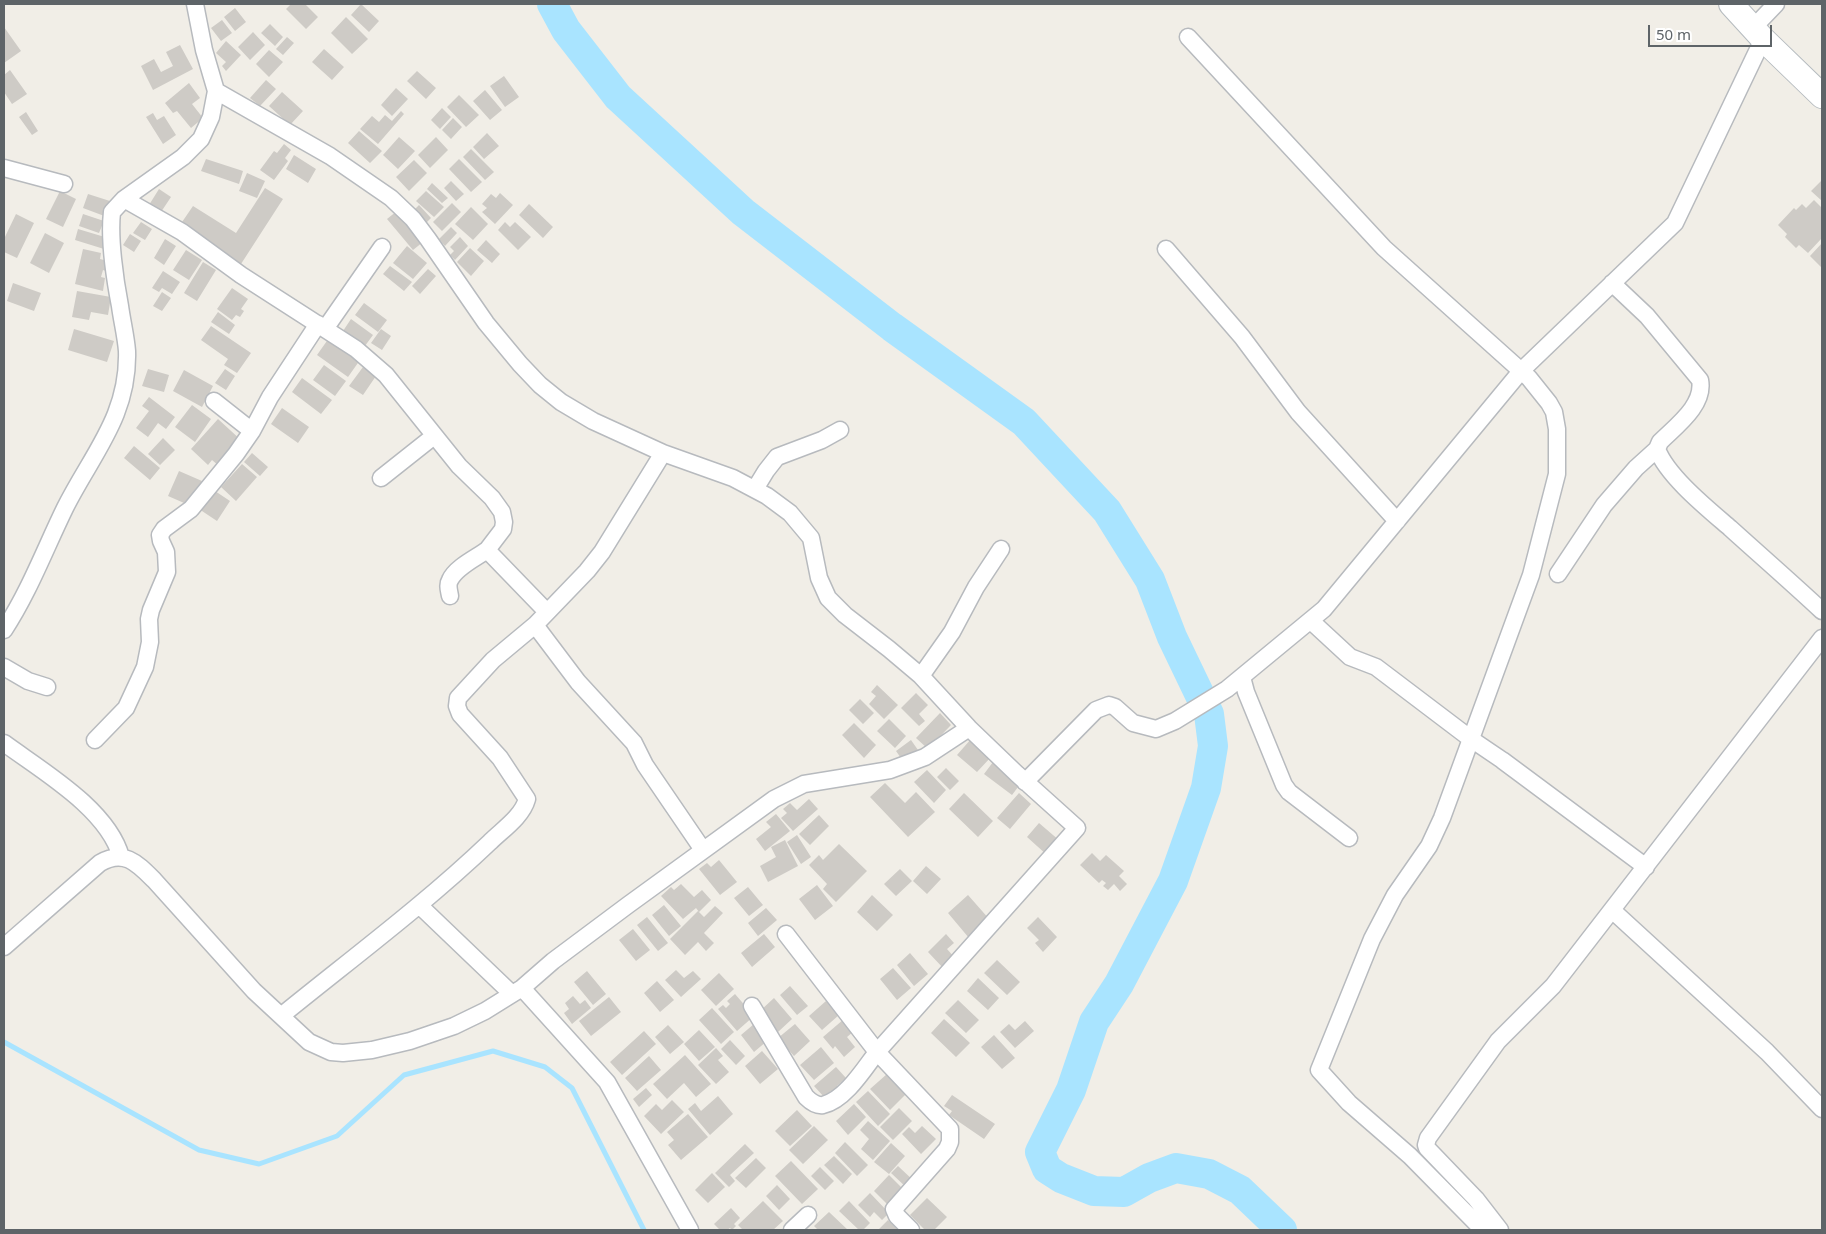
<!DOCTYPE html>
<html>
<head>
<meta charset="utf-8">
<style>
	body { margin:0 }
	#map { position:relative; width:1826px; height:1234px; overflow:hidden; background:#f1eee7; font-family:"Noto Sans",sans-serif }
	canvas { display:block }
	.frame { position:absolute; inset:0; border:5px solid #5e6468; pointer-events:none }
	.scale { position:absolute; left:1648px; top:25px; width:124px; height:22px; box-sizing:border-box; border:2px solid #5e6468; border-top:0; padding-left:6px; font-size:15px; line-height:18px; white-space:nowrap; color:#5e6468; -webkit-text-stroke:4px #fff; paint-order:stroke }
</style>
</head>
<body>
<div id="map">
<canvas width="1826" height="1234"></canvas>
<div class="frame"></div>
<div class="scale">50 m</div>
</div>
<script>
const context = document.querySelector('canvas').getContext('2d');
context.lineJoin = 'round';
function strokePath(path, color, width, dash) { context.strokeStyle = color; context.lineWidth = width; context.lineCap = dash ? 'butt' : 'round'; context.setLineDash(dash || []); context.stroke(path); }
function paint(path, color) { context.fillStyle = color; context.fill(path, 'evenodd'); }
strokePath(new Path2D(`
	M4,1042L199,1150L259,1164L337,1136L404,1075L493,1051L545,1067L572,1088L644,1230`), '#a9e4ff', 5);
strokePath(new Path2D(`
	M552,4L566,30L618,97L743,212L892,327L1024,422L1107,511L1150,580L1172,637L1209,714L1213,746L1206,788L1173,881L1119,984L1094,1022L1071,1090L1040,1152L1047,1169L1061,1178L1094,1191L1124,1192L1149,1178L1176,1168L1209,1174L1240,1190L1282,1230`), '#a9e4ff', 30);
paint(new Path2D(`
	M291,4H305L318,17L306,29L286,9Z
	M361,4L379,21L369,32L351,15Z
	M235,8L246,22L235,31L224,17Z
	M346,17L368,39L352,54L331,33Z
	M222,20L232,33L221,41L211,28Z
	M270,24L283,37L275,46L261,33Z
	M4,27L21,51L4,63Z
	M253,32L265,45L250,60L238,47Z
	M287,37L294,43L283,55L276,49Z
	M226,41L241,55L226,71L222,66L226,62L216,53Z
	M180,45L193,69L153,90L141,66L154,59L161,72L173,66L166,52Z
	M324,49L344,67L332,80L312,62Z
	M269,50L283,62L269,77L256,64Z
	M10,70L27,94L12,104L4,92V75Z
	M417,71L436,88L426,99L407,81Z
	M504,76L519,97L505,107L490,86Z
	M266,80L276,89L260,106L250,98Z
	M189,83L200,98L192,104L203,118L191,128L177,111L173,113L165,103Z
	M396,88L408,99L392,116L381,105Z
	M485,90L502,110L490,120L473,101Z
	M282,92L303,111L290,125L269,106Z
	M459,95L479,115L466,127L447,107Z
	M442,108L451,117L440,129L431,120Z
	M401,111L404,114L378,144L360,129L372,116L379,122L385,115L392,121Z
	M26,112L38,131L32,135L19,117Z
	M153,113L157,120L164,116L176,135L163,144L146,117Z
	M453,118L462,127L451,139L442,130Z
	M359,131L382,151L370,163L348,143Z
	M487,133L499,146L484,159L473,147Z
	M399,137L415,151L398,169L383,155Z
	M436,137L448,150L430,168L418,155Z
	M284,144L291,150L285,158L288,161L274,180L260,170L274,151L277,153Z
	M471,149L494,172L485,180L463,157Z
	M294,155L316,169L308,183L286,169Z
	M206,159L243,171L239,184L201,171Z
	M459,159L482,182L471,192L449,169Z
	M414,160L427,173L409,191L396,177Z
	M247,173L265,181L257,198L239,191Z
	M1822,180V201L1811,191Z
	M451,181L464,194L456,201L444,188Z
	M432,183L448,198L442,203L427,189Z
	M265,188L283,199L241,264L180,225L193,206L236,233Z
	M159,189L171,197L161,212L149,205Z
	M60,191L76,199L63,227L46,219Z
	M426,191L444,207L434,217L416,201Z
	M500,193L513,205L495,224L482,212L487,208L482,204L491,194L496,198Z
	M88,194L113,202L107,217L83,208Z
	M1814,200L1822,208V222L1821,224L1822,225V238L1808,253L1799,245L1796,248L1785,237L1787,234L1778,225L1794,208L1796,210L1802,204L1806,208Z
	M452,203L461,212L442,231L433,222Z
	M529,204L553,227L543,238L519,215Z
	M419,205L431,218L423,226L410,214Z
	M471,207L488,224L473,240L455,224Z
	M397,211L423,242L413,250L387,219Z
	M16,214L34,223L17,258L4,252V239Z
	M83,214L104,221L99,233L79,226Z
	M141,222L152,229L145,240L133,233Z
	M505,222L510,227L515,222L531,237L518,250L498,230Z
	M451,227L457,233L445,246L439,239Z
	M78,229L108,238L104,249L75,240Z
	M45,233L64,243L49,273L30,263Z
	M130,234L141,241L134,252L123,245Z
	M460,237L468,246L455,260L450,255L454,251L450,247Z
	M165,239L176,246L164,265L154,258Z
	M486,240L500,254L492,263L477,250Z
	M1822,243V268L1810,256Z
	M407,246L427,263L413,279L393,263Z
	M470,248L484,261L471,276L457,262Z
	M83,249L101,253L100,259L108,261L106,271L103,270L101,277L105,278L103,291L75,284Z
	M186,250L202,260L189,280L173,270Z
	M203,262L216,270L197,301L184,293Z
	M390,266L412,282L404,291L383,274Z
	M428,269L436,276L420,294L412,286Z
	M163,271L180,282L172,294L162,288L159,292L152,288Z
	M13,283L41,293L34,311L7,301Z
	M232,288L248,299L241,309L244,311L240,317L236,315L232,320L217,309Z
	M77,291L111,297L108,315L91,312L89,320L72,317Z
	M162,292L171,298L162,311L153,306Z
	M364,303L387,320L378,332L355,315Z
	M218,312L235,325L229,334L211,322Z
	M351,319L373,335L362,350L341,334Z
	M211,326L251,353L237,373L224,365L228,359L201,340Z
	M74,329L114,341L107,362L68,350Z
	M381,329L391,336L382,350L371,343Z
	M329,338L360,360L348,377L317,355Z
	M324,365L346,381L335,396L313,380Z
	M363,367L376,376L363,395L349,386Z
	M148,369L169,375L164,392L142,386Z
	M225,369L235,376L226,390L215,383Z
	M184,370L213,386L202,407L173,391Z
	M302,378L332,400L321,414L292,392Z
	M149,397L175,417L166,429L158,423L148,437L136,428L149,411L142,406Z
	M192,405L211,419L195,442L175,427Z
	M282,408L309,427L298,443L271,424Z
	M218,419L242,441L219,466L212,460L208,465L191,449Z
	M163,438L175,450L160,465L148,454Z
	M134,446L160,468L150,480L124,458Z
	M252,453L268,467L260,476L244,462Z
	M242,464L257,477L236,501L221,487Z
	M179,471L202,481L191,506L168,496Z
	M212,489L230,501L217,521L199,509Z
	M877,685L898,705L884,719L869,704L876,696L871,692Z
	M916,693L928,705L919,714L925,721L919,726L901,708Z
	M860,699L874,713L863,724L849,710Z
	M940,713L951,725L928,749L916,738Z
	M889,719L906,736L895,748L877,731Z
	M854,723L876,745L864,758L842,735Z
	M971,739L991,757L977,772L957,755Z
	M911,740L918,750L903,761L896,751Z
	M993,762L1021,783L1012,795L984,774Z
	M946,768L959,781L950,790L937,777Z
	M927,770L946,790L934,803L914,782Z
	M885,783L905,803L916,792L935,812L908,837L870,797Z
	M964,793L993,821L978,837L949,809Z
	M1019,793L1031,804L1010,829L997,818Z
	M809,799L818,809L793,831L781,818L787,813L783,809L790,803L797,810Z
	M776,814L790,831L765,851L756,839L771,827L766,822Z
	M819,815L829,826L810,845L799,834Z
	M1039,823L1060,841L1047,855L1027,837Z
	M797,835L811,857L801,864L787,842Z
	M785,840L798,866L768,882L760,866L776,857L771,847Z
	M839,844L867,871L836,902L823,889L827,884L809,865L819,855L823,860Z
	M1092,853L1100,861L1106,855L1124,871L1119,876L1127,884L1120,891L1114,884L1108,890L1103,886L1106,883L1102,880L1099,883L1080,865Z
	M719,860L737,882L720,895L699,869L707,863L711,867Z
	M926,866L941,879L927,894L913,881Z
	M900,869L912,881L896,896L884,884Z
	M681,884L694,897L702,890L711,900L699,912L696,908L683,919L661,896L671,887L674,890Z
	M817,885L833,906L815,920L799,899Z
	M748,887L763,905L749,916L734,898Z
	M872,895L893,915L877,931L857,912Z
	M968,895L990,920L969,938L948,913Z
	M664,905L681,926L669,936L652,915Z
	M715,906L723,913L704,933L714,943L706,951L698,942L685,955L670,939L698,911L704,917Z
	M766,908L777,920L758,936L748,923Z
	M647,917L668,943L658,951L637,925Z
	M1038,917L1057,937L1043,952L1035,943L1039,940L1027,928Z
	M633,929L650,950L636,961L619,940Z
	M764,934L775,947L752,967L741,953Z
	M946,934L954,943L947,949L955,958L944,969L928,952Z
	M910,953L928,974L914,986L897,965Z
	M997,960L1020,982L1007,995L984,973Z
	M893,968L911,988L897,1000L880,979Z
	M676,970L684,978L693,971L701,979L681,997L665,980Z
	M587,971L606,994L593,1005L574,982Z
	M719,973L734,989L716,1006L701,990Z
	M978,978L999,998L988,1010L967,991Z
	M657,981L674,1000L660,1012L644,993Z
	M790,986L808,1006L797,1015L780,995Z
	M735,994L754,1016L737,1031L718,1009L723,1005L726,1008L730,1004L727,1001Z
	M573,996L580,1004L585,1000L591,1008L572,1024L564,1013L569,1009L565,1003Z
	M609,997L621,1012L591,1036L579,1021Z
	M774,998L792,1019L778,1032L760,1011Z
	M958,1000L979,1020L966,1033L945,1013Z
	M826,1001L839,1015L822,1030L809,1016Z
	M712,1008L734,1032L721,1044L699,1020Z
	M844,1019L854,1031L847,1037L855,1047L844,1057L835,1046L833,1049L823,1037Z
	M944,1019L970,1043L956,1057L931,1033Z
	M1025,1021L1034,1031L1015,1048L1000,1032L1009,1024L1015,1030Z
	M754,1024L767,1041L754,1052L741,1035Z
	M795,1024L810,1041L794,1056L778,1038Z
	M668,1025L684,1042L670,1054L655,1037Z
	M699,1030L715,1047L699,1061L684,1044Z
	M644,1031L656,1044L622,1075L610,1062Z
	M994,1035L1015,1058L1002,1069L981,1047Z
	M730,1040L745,1056L736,1065L721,1049Z
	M821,1047L834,1063L814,1080L800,1065Z
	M716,1048L723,1056L718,1060L729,1072L716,1084L698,1065Z
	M762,1051L778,1069L760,1084L745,1066Z
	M685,1055L711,1084L696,1097L684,1083L667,1099L653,1084Z
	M649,1056L661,1070L637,1091L625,1078Z
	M836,1067L846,1078L837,1086L841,1092L836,1096L831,1091L824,1097L814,1086Z
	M887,1074L906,1094L890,1110L870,1089Z
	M646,1088L652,1095L639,1107L633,1099Z
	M868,1091L890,1114L878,1126L856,1102Z
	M952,1095L995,1124L984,1139L949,1115L952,1111L944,1106Z
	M718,1096L733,1114L710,1135L688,1109L695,1103L701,1111Z
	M672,1100L684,1112L661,1134L644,1116L656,1104L662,1110Z
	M854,1104L866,1117L848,1135L836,1121Z
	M899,1108L912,1121L893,1140L880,1127Z
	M797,1110L812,1126L790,1146L775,1131Z
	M688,1114L708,1137L681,1160L668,1145L674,1140L667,1132Z
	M868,1121L890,1141L873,1160L861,1149L869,1139L860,1130Z
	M814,1126L828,1140L803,1164L789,1150Z
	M922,1126L936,1139L921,1154L902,1134L909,1127L915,1133Z
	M845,1142L868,1165L857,1176L835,1153Z
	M891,1143L905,1156L889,1174L874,1162Z
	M745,1144L754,1153L730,1175L735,1181L729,1187L715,1173Z
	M834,1156L852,1174L843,1184L824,1165Z
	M756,1158L766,1168L746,1188L735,1178Z
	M791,1161L818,1189L802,1204L775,1176Z
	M898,1166L915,1182L908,1189L891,1173Z
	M820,1167L834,1181L825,1190L811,1176Z
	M712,1173L725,1187L708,1203L695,1190Z
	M889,1175L905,1191L890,1207L874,1191Z
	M777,1185L790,1199L779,1210L766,1196Z
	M870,1193L889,1213L882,1220L874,1212L870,1217L858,1205Z
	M927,1198L947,1217L934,1230H925L910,1215Z
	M763,1201L783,1221L773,1230H743L738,1225Z
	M849,1201L870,1223L863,1230H859L839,1211Z
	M731,1208L740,1218L734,1224L736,1226L732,1230L730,1228L727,1230H720L714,1224Z
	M829,1212L848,1230H818L814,1226Z
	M888,1220L897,1229L878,1230Z`), '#cecbc6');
const street = new Path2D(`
	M1753,28L1776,4
	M1188,37L1384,248L1529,378L1549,403L1554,412L1557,429V474L1531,575L1442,818L1429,846L1395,895L1372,939L1319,1070L1349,1103L1410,1156L1483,1230
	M216,91L330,156L391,198L413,219L428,239L486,323L520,364L540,385L561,402L593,421L663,453L733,478L767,496L790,513L811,538L819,578L828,598L845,615L889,649L921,676L969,728L1017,774L1077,828L877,1052C864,1069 845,1100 823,1105C816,1106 810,1101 806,1097L752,1006
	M4,168L64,184
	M124,199L182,232L241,275L356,349L386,375L459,466L492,498L502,512L504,522L503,529L487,550L547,612
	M1166,249L1242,337L1298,412L1397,521
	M1612,283L1647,316L1700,380C1705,405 1676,426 1660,442L1657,449C1667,476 1708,509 1730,528C1761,556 1792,583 1822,611
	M325,329L382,247
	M214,401L252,431
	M381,478L434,436
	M755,489L766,471L777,457L822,440L840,430
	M1558,574L1604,505L1636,468L1657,449
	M450,596C449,590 447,585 450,580C456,567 476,558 487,550
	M1311,621L1350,657L1376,667L1471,739L1502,760L1646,867
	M535,625L578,682L634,743L645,765L703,850
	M4,630C29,592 45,549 65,508C92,454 129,416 127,351C126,337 122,321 120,306C115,280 109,238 112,212L124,199L183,157L201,139L211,117L216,91L204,50L195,4
	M4,667L28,681L47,687
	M921,676L952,632L976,587L1001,549
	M1242,677L1246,692L1284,785L1289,792L1349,838
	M95,740L126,708L145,667L150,642L149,619L151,610L167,572L166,552L161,541L160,535L164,529L191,509L236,454L252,431L270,397L318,324
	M4,743C42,771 108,809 121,857
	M1025,782L1096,710L1109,705L1115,707L1133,723L1156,729L1175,721L1227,689L1324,609L1521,371L1675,223L1763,39
	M419,905L512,994
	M1612,910L1767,1052L1822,1109
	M786,934L877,1052L950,1129V1142L947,1149L894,1209L897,1216L911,1230
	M4,947L100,863C124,849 137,863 154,880L254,991L309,1042L331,1052L343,1053L372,1050L410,1041L454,1026L485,1011L522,988L553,961L628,905L774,799L804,784L890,770L925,757L969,728
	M522,988L607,1082L690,1230
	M281,1016C351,959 424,905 490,842C502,830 522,817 527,799L500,758L460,714L457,706L458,698L493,660L535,625L587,571L602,552L663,453
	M792,1230L808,1215
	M1500,1230L1476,1199L1427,1148L1426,1145L1428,1138L1498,1041L1553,986L1822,638`);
const secondary = new Path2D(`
	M1731,4L1763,39L1822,96`);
strokePath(street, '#b7babe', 19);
strokePath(secondary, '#b5bbbf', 26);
strokePath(street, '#fff', 16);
strokePath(secondary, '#fff', 24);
</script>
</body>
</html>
